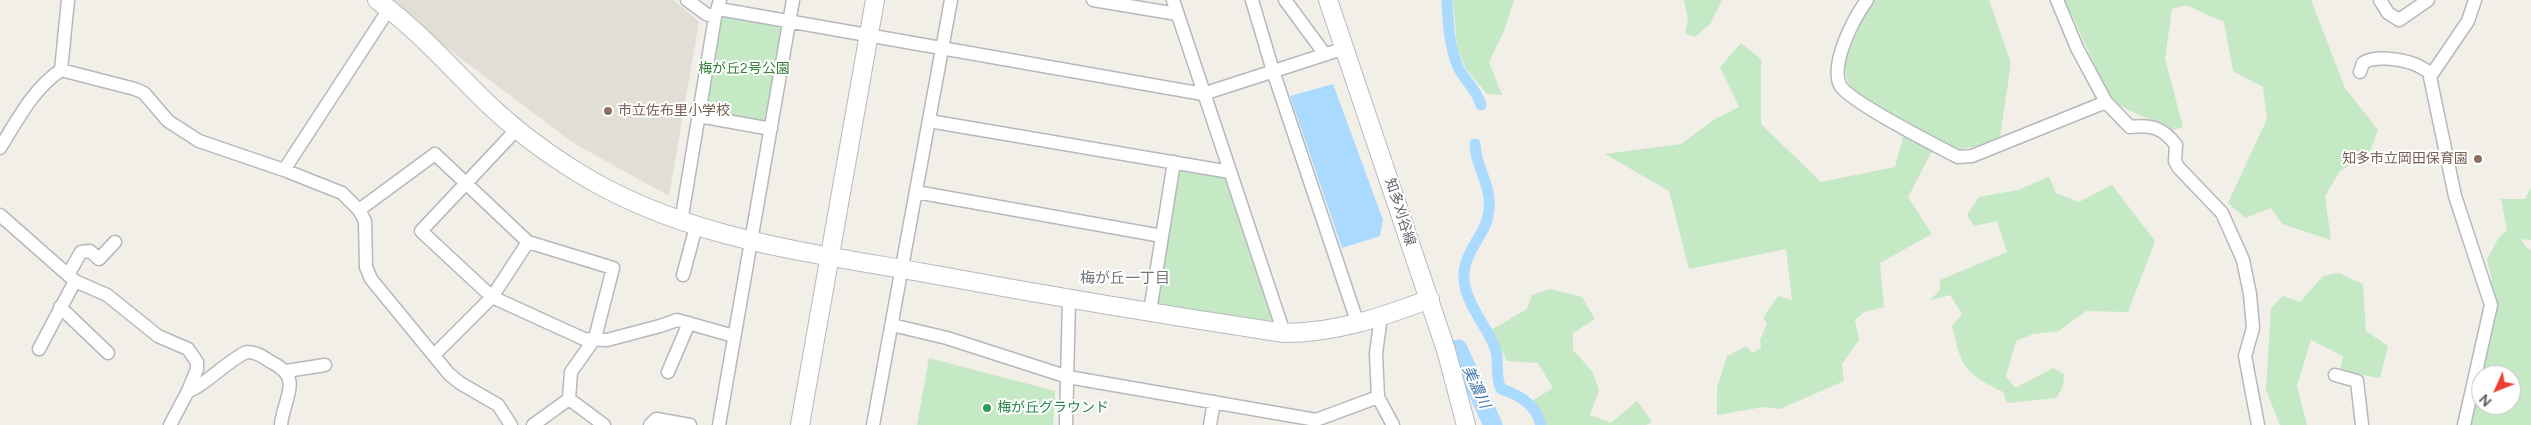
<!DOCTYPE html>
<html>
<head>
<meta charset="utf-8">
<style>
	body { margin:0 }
	#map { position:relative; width:2531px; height:425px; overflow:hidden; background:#f1efe8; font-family:Figtree,sans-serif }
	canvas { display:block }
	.north { position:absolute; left:2471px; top:365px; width:50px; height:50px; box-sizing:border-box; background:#fff; border:1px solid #bfc1c3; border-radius:50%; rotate:226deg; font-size:14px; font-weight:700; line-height:20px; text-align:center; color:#5f6368 }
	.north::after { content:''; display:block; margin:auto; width:18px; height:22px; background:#ea4335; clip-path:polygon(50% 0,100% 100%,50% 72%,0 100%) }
</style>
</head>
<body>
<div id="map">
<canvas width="2531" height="425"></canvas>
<div class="north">N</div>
</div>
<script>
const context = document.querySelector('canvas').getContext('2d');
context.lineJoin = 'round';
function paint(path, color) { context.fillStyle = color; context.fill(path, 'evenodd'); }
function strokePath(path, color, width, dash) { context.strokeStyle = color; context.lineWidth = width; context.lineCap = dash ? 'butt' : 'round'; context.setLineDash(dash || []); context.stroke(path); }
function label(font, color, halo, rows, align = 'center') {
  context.font = font + ' Figtree,"Noto Sans JP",sans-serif'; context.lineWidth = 4; context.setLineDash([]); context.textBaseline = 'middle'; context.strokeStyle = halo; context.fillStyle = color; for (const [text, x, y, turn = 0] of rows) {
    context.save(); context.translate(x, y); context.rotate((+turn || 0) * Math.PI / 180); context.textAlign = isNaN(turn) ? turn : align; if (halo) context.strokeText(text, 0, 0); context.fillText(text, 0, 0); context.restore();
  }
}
paint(new Path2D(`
	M383,0H674L699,22L669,196L575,144Z`), '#e1ded6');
paint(new Path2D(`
	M1453,0H1514L1504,31L1489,62L1502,95L1487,94L1466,69L1457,46Z
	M1684,0H1722L1710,24L1695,37L1685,33L1688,19Z
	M1871,0H1989L2011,63L2000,137L1979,146L1931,153L1908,197L1932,234L1880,263L1884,307L1864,312L1855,320L1859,340L1842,364L1844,381L1780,409L1763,407L1717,415V388L1727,356L1747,346L1752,353L1761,348L1760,340L1767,323L1763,318L1778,296L1792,300L1786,249L1689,269L1669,191L1605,154L1681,144L1715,119L1739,107L1720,67L1741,43L1761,59V124L1821,182L1895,167L1907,123L1851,91L1843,65Z
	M2063,0H2311L2345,88L2378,130L2369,154L2340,171L2325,196L2331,240L2282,224L2271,208L2245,218L2228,203L2267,119L2263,87L2233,71L2224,22L2186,5L2172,9L2165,58L2183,127L2173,130L2111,102L2073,17Z
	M726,14L780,25L784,29L767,121L763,124L704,111L721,18Z
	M1174,162L1230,172L1284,333L1150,311Z
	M2049,177L2056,193L2079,202L2112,185L2155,241L2128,312L2086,311L2059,331L2033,334L2016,341L2006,376L2015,388L2053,368L2064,374L2063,387L2056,398L2007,403L2003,392C1964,372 1962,369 1952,326L1962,314L1950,295L1930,300L1940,290V280L2007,252L1997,221L1974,226L1967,215L1979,197L2018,190Z
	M2531,188V240L2521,239L2526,247L2531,250V425H2467L2489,281L2492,280L2487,259L2498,239L2507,230L2501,199H2525ZM2481,375H2511V405H2481Z
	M2339,273L2363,284L2366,331L2388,346L2380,378L2340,371L2343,356L2311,340L2297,386L2307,425H2280L2266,390L2271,308L2283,296L2300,302L2323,276Z
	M1550,289L1582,297L1595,319L1573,333V350L1592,371L1599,390L1590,415L1611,423L1637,401L1652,422L1646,425H1543L1542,417L1532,401L1553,388L1538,363L1507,361L1491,330L1527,309L1532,295Z
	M929,358L1055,391L1053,425H917Z`), '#c5e8c5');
paint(new Path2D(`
	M1333,84L1383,220L1380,236L1342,248L1290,96Z`), '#aadaff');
strokePath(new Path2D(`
	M1447,0C1448,22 1449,48 1459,69C1466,82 1477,90 1481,105
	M1475,144C1475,164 1488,180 1489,199C1492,228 1473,239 1466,263C1455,296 1489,325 1496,351C1499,363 1495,377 1501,389C1519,395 1536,404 1541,425`), '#aadaff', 11);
strokePath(new Path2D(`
	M1458,349L1493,425`), '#aadaff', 19);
const street = new Path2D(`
	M687,0L706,14L715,17
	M1093,0L1177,14
	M1173,0L1284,333
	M1252,0L1273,71L1358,324
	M1285,0L1324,53
	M1867,0C1854,18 1830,63 1840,85C1848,101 1937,146 1958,157L1972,156L2106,102
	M2057,0L2077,48L2106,102L2130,127C2151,124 2163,128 2176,145L2175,161L2178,167L2222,213L2243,260L2250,294L2253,328L2245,356L2258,425
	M2380,0L2388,13L2399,20L2428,0
	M719,9L1203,94L1345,48
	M61,70L68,0
	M2360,72L2363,63C2374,55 2401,59 2414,64C2421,66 2425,71 2432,73
	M699,116L771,129
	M929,121L1230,172
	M517,129L421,231L492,297L584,339L607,340L660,326L677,320L734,336
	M0,148C18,119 33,89 61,70L135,89L144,93L168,121L199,141L284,170L342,193L359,210L365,221L366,267L371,279L449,374L460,383L498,405L511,425
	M284,170L389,9
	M916,192L1162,236
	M359,210L435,154L528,242L613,268L595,338L571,372L569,399
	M0,215L75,281L107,295L158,336L188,349L197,362V369L188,391C199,390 232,357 247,352C258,352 264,358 273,363C304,379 283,399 281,425
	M681,222L715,17L720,0
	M68,275L81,252L90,251L99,259L115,242
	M683,275L696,227
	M60,307L108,353
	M1150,311L1174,162
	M1381,317L1376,353L1378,397L1393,425
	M892,325L947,338L1068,377L1316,420L1378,397
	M39,349L75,281
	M434,355L492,297L528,242
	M286,371L325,365
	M668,372L689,323
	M2335,375L2357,381L2362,425
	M170,425L188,391
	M533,425L569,399L604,425
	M650,425L656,419L690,425
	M719,425L793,0
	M873,425L951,0
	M1066,425L1069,299
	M1210,425L1214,402
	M2464,425L2491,305L2455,196L2430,77L2468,21L2475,0`);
const secondary = new Path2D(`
	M377,0C418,30 450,67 486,102C514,129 545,152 577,172C683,238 805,252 925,273C1044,295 1164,315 1284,333C1336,333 1382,317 1430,299
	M1328,0L1446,350L1466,425
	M800,425L875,0`);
strokePath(street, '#b5b8bc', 15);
strokePath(secondary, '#b6babf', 20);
strokePath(street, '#fff', 12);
strokePath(secondary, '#fff', 18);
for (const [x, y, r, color] of [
	[608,111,5,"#8d6e63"],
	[2478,159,5,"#8d6e63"],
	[987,408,5,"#2e9e5b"]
]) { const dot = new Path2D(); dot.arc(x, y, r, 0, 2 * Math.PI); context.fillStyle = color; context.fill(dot); strokePath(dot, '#fff', 2); }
label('14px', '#348238', '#fff', [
	["梅が丘2号公園",744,69]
]);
label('14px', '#785e54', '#fff', [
	["市立佐布里小学校",618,111],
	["知多市立岡田保育園",2468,159,"right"]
], 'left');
label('14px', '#5f6368', '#fff', [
	["知多刈谷線",1400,212,72]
]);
label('14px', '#27864d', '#fff', [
	["梅が丘グラウンド",997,408]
], 'left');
label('15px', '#70757a', '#fff', [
	["梅が丘一丁目",1125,279]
]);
label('italic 15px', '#4174aa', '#fff', [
	["美濃川",1476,387,65]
]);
</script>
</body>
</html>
